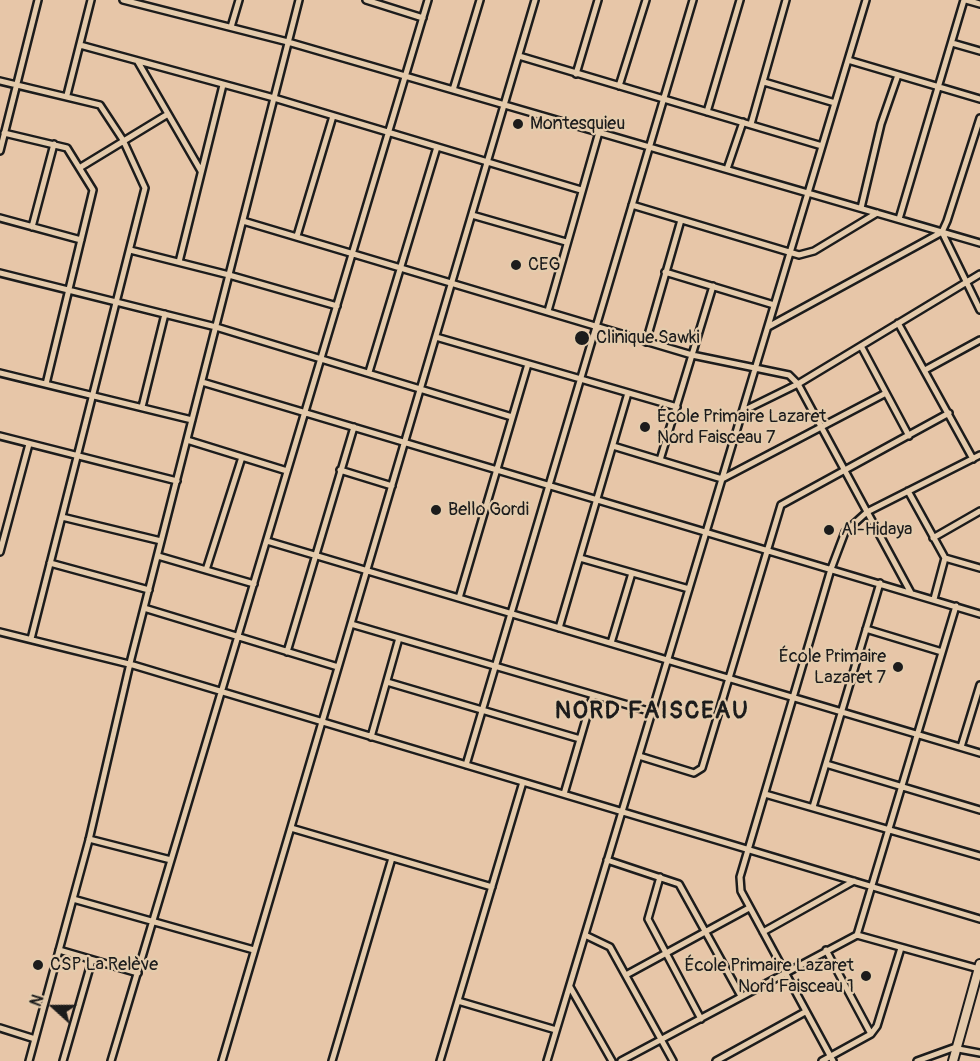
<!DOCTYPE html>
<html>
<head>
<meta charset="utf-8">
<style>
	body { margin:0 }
	#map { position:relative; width:980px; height:1061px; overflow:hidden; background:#e7c6a8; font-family:Pangolin,sans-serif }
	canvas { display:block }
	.north { position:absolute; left:24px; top:977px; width:60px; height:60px; -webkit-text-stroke:4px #e4cbac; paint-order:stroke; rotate:291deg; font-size:16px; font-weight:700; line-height:24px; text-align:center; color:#1c1c1c }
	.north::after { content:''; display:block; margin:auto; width:21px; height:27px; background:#1c1c1c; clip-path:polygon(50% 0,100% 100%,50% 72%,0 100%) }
</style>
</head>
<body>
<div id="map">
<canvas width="980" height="1061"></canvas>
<div class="north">N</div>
</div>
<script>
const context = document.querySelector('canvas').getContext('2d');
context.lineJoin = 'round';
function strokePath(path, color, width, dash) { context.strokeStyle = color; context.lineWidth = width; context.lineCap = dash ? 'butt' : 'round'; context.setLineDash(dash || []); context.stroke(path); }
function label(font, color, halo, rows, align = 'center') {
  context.font = font + ' Pangolin,sans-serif'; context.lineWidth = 4.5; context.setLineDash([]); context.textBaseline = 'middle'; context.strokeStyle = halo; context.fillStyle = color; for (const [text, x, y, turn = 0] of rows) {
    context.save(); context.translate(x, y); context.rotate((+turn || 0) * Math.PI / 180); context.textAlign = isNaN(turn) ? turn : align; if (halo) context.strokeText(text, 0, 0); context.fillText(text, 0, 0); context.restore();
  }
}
const street = new Path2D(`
	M123,0L288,42L980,243
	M366,0L423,18
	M966,0L980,4
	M231,27L239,0
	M952,43L980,51
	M80,45L274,98L581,190
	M519,56L822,146
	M848,60L980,99
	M138,62L201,171
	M576,74L598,0
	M0,81L100,105L123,140L145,188L31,639
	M764,82L835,103
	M619,86L646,0
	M453,90L480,0
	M67,95L91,0
	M707,112L740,0
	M751,124L786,0
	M4,133L67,148L93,190L46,384
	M0,151L38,0
	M81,167L168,114
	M727,169L743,122
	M632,205L799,255L814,251L877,213
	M861,208L881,124L898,75
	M472,215L566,242
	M0,218L81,240
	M899,219L964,0
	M243,221L692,355L789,375L798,384L911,593
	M32,227L54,144
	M942,232L980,310
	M297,236L333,116
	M130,250L229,275L337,306
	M179,262L223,85
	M665,272L774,305
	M0,273L216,327L512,417
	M548,311L599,132
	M898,323L973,459
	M768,327L942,232L947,221L980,118
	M436,337L677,407
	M646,342L681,220
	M861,346L909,436
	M925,370L980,340
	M369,372L437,147
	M0,373L192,420
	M202,382L980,614
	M142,407L165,314
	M743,411L798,384L980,274
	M0,436L177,481
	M187,440L287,471
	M613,446L722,479L886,393
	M660,460L713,286
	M340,470L392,486
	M908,491L945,558L934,599
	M62,517L161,541
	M933,538L980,511
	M267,541L980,753
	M0,552L29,444
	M158,556L254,584
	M580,558L689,589
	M945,558L980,568
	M50,563L149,590
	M206,570L242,457
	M459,598L528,364
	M144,608L338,667
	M351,624L652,712
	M559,628L628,393
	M866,629L942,652
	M0,632L133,665L980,919
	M611,643L632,573
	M287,652L354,427
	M387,682L580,739
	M371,737L399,638
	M961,747L980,685
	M639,756L694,773L702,768L781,505L949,413
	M826,764L980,810
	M466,765L693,0
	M564,794L593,695
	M765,794L980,856
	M813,807L880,583
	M291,828L492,887
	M89,839L171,860
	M607,860L679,884L741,996
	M660,877L648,919L701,1019
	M73,899L254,950
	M763,932L854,881
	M585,935L610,947L673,1061
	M857,935L956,606
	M59,950L138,973
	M826,950L871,1034
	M626,975L749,908
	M570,987L612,1061
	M458,1001L556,1030
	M0,1028L35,1039
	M29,1061L89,840L131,659L299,0
	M63,1061L92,960
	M111,1061L428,0
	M222,1061L535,0
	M332,1061L392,858
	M440,1061L523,782
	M547,1061L866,0
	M621,1061L857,935L979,969
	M716,1061L805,1012
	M822,1061L871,1034L877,1026L901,948
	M833,1061L741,891L740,877L831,569L845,532L867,512L980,455
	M917,1061L953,1048L980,1053`);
const primary = new Path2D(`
	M953,1061L980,964`);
strokePath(street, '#1c1c1c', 10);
strokePath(primary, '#1c1c1c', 12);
strokePath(street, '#e4cbac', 5);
strokePath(primary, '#e4cbac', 8);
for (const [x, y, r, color] of [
	[518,124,6,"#1c1c1c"],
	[516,265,6,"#1c1c1c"],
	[582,338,8,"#1c1c1c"],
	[645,427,6,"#1c1c1c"],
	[436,510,6,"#1c1c1c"],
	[829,530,6,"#1c1c1c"],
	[898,667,6,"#1c1c1c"],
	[38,965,6,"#1c1c1c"],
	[866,976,6,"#1c1c1c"]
]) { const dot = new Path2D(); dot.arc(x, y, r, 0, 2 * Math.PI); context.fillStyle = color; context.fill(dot); strokePath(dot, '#e4cbac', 2); }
label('18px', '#1c1c1c', '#e4cbac', [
	["Montesquieu",530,124],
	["CEG",528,265],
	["Clinique Sawki",596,338],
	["École Primaire Lazaret",657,417],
	["Nord Faisceau 7",657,438],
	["Bello Gordi",448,510],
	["Al-Hidaya",841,530],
	["École Primaire",886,657,"right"],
	["Lazaret 7",886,678,"right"],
	["CSP La Relève",50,965],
	["École Primaire Lazaret",854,966,"right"],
	["Nord Faisceau 1",854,987,"right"]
], 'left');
context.letterSpacing = '1.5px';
label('bold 24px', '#1c1c1c', '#e4cbac', [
	["NORD FAISCEAU",652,712]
]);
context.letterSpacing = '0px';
</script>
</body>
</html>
